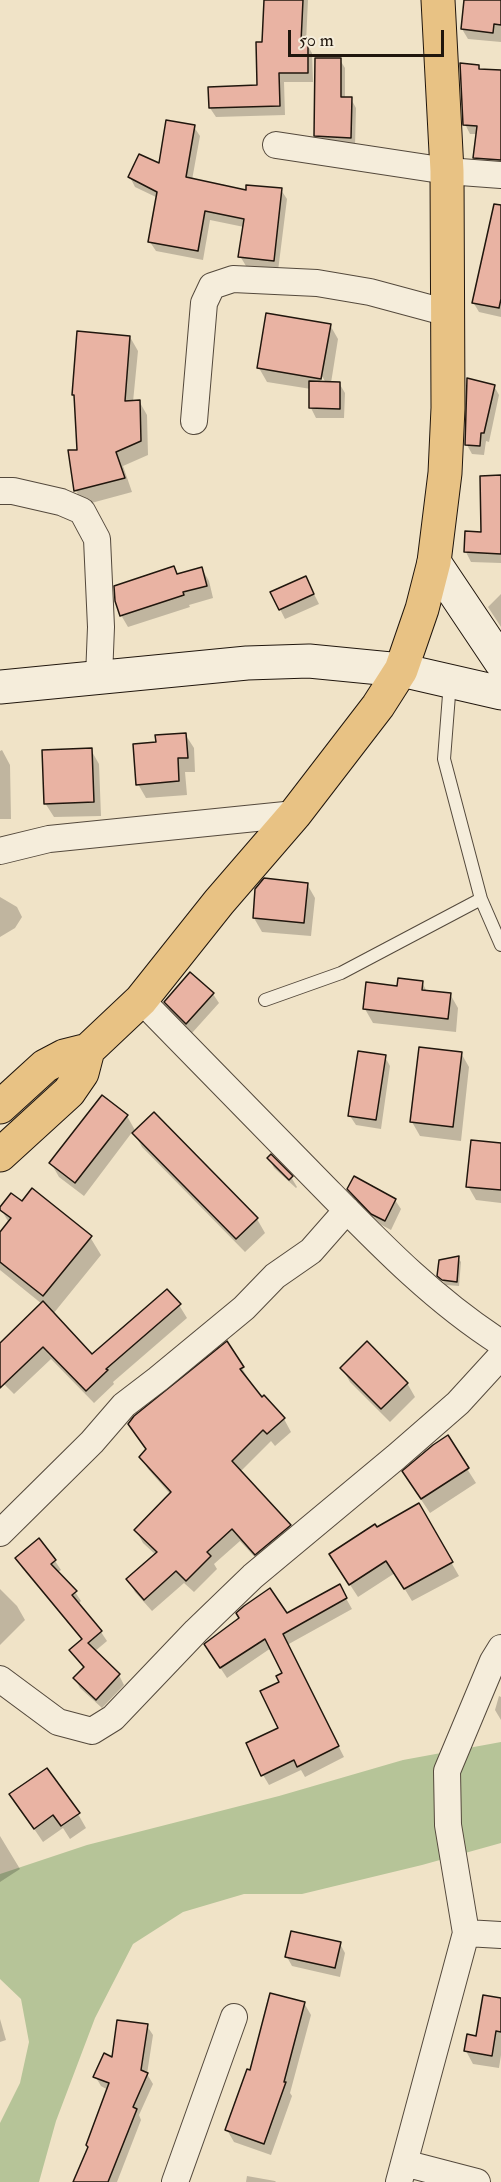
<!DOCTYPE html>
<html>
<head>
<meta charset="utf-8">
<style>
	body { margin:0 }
	#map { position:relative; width:501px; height:2182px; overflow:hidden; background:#f0e3c7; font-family:"IM FELL Double Pica",serif }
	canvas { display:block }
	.scale { position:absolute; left:288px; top:30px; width:156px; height:27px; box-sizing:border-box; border:3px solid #20160d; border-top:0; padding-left:8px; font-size:18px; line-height:21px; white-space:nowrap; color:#20160d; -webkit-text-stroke:4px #f5eddb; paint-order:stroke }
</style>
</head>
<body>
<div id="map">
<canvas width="501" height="2182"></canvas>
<div class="scale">50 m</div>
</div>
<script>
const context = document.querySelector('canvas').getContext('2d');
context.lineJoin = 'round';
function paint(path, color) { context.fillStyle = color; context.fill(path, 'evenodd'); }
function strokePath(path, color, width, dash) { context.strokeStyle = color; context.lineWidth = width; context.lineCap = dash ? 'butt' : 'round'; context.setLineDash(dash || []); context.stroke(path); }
paint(new Path2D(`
	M501,1742V1843L422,1865L302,1894H244L183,1912L133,1944L95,2018L56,2121L39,2182H0V2123L20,2083L29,2042L21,1999L0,1979V1874L87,1845L279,1796L403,1760Z`), '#b6c498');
paint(new Path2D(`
	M265,0H308L306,43L312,53L313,82H284L285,115L216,117L210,108L258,87Z
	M465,0H501V42L468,39L462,29Z
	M340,60L345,68V99H351L356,108L355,146L320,144L315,135Z
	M478,66L481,70L501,71V168L480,167L475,158L478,134H470L465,124Z
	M194,127L200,136L192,180L247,192L281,190L287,199L278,271L246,266L240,256L244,227L210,220L203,260L156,251L150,242L158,198L135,187L130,177L160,166Z
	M501,216V317L479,312L473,302Z
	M330,325L338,339L331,383H339L345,393L344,418H316L311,408V389L267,382L259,368ZM319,371L326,383H322L316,373Z
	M130,337L138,351L133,402L139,401L147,415L148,455L123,466L132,492L84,505L76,491L70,452H79L76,399L73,395Z
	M494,386L499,395L489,442L486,441L484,455L472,454L467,445Z
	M501,477V563L471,562L466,552V533H482Z
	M174,568L178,575L202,569L209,581L213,598L189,605L190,607L128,627L121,615Z
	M306,578L319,604L285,619L280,609Z
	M501,594V627L488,607Z
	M185,734L194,748L195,772H185L187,795L146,798L138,784L158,743Z
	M2,750L10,765L11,819H0V751Z
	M91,750L99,764L101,816L54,817L45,803Z
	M307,884L315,898L311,936L262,932L254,918Z
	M0,897L17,907L22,917L15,928L0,937Z
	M422,982L427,992L450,994L458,1008L456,1032L373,1023L365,1009L398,987Z
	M213,994L219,1003L192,1033L171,1011L165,1002Z
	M461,1053L469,1067L461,1141L420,1136L412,1122Z
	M385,1057L390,1066L381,1129L356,1125L350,1116Z
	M127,1116L136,1132L257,1219L265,1233L245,1252L142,1147L133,1131L84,1196L59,1177L51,1163Z
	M501,1145V1203L476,1200L468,1186Z
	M269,1158L291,1177L297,1187L296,1188L274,1168Z
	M349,1189L395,1200L401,1209L391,1230L378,1223L354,1199Z
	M22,1203L90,1237L101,1255L53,1314L92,1356L179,1305L187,1318L113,1382L114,1384L94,1403L51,1359L14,1394L0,1380V1346L42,1304L0,1270V1234L9,1223L1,1209Z
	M458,1258L461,1262L459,1286L446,1285L439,1276Z
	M242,1368L249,1380L247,1381L262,1399L264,1398L284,1419L291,1432L275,1446L271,1441L240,1472L289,1526L296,1538L263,1566L240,1541L214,1564L217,1569L194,1592L184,1583L152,1611L135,1592L128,1580L156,1555L143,1543L136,1530L171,1495L148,1469L141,1457L147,1451L130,1424Z
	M342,1368L407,1383L415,1397L390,1422L350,1382Z
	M447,1437L476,1483L430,1513L412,1486Z
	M418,1505L459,1576L412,1601L395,1573L358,1597L339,1568L377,1529Z
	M17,1558L55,1561L61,1570L58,1572L75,1592L81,1601L78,1604L101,1632L107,1641L94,1652L119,1675L124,1685L102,1708L80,1688L75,1679L84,1669L71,1651L82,1640L22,1568Z
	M339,1586L352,1609L287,1645L344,1757L305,1777L301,1770L269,1785L263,1775L280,1728L281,1683L284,1674L271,1648L227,1678L212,1655Z
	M0,1589L17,1606L25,1620L0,1645Z
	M499,1696L501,1697V1720L495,1710Z
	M11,1795L78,1814L86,1828L70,1839L63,1828L43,1842Z
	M0,1836L20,1869L0,1882Z
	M340,1944L345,1953L340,1977L292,1966L287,1957Z
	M501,1999V2055L499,2068L473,2064L466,2051L478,2038Z
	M304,2003L311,2015L290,2093L292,2096L271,2155L234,2142L227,2130L251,2072Z
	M0,2019L6,2040L0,2042Z
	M147,2026L153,2035L147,2074L153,2084L139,2115L141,2120L117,2182H75L89,2149L108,2090L101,2086L95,2076Z
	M247,2176L275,2181L276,2182H246Z`), '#0003');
const building = new Path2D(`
	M264,0H303L301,42H308V73H279L280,106L209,108L208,87L257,85L256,42H262Z
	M464,0H501V25L494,24L493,33L461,29Z
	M315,58H341V97H352L351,138L314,136Z
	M460,63L479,65V69L501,70V160L473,158L477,126L463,125Z
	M166,120L195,125L186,177L246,190V185L282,188L274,261L238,257L244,219L205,211L198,251L148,242L157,192L128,177L139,154L159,163Z
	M494,204L501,205V299L499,308L472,303Z
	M266,313L331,324L321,379L257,368Z
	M77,331L130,336L125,401L140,400L141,441L116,452L125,478L74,491L68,450H77L74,395H72Z
	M467,378L495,385L484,433H481L480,446L465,445Z
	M309,381L340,382V409L309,408Z
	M501,475V554L464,552L465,531L481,532L480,476Z
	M174,566L177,574L202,567L207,586L183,592L184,595L120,616L115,601L114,586Z
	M306,576L314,594L279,610L270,592Z
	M186,733L188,758H178L179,781L136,785L133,744L156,742L155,735Z
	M92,748L94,802L44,804L42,750Z
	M264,878L308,883L304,923L253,918L255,889Z
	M190,972L214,993L186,1024L164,1002Z
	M398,978L423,981L422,990L451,993L448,1019L363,1009L366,982L397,986Z
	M419,1047L462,1052L453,1127L410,1122Z
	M358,1051L386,1055L376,1120L348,1116Z
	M102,1095L128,1115L75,1183L49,1163Z
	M154,1112L258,1218L236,1239L132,1133Z
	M471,1140L501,1143V1190L466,1187Z
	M271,1154L293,1176L289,1180L267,1158Z
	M354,1176L396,1199L385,1221L371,1214L347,1189Z
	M32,1188L92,1236L43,1296L0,1262V1232L11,1218L0,1210V1207L11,1193L22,1201Z
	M459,1256L457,1282L442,1280L437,1276L439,1260Z
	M167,1289L181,1304L106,1369L108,1370L86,1391L43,1347L0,1388V1343L43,1301L92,1354Z
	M227,1341L244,1367L240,1369L262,1397L264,1395L285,1418L267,1434L263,1430L232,1461L291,1525L255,1555L232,1529L207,1552L211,1556L186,1581L176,1571L144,1600L126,1579L157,1552L134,1530L171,1492L139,1457L146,1449L128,1424L134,1416Z
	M367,1341L408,1383L381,1409L340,1368Z
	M448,1435L469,1468L421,1499L402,1471L433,1445Z
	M419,1503L453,1562L404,1589L386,1561L349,1585L329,1554L375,1524L377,1527Z
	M39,1538L56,1560L51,1564L77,1591L72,1595L102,1631L88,1643L120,1674L96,1700L73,1678L84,1667L69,1650L82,1639L15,1558Z
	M340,1584L347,1598L283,1634L339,1746L297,1767L294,1760L261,1776L246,1743L278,1728L260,1691L279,1682L276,1676L282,1673L265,1639L220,1668L204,1644L239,1618L236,1613L244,1606L270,1588L287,1613Z
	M47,1768L80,1813L61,1826L53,1815L34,1829L9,1794Z
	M291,1931L341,1942L335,1968L285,1957Z
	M270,1993L305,2002L284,2082H286L264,2144L225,2130L247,2069L250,2070Z
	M483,1995L501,1998V2032L496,2031L492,2056L464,2051L467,2034L476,2036Z
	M117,2020L148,2024L141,2070L148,2073L133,2107L137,2109L108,2182H73L88,2147L86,2145L109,2083L93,2077L104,2053L112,2057Z`);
paint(building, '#e9b3a3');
strokePath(building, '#20160d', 1.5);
const service = new Path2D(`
	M450,682L444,759L481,899L501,945
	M265,1000L341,973L481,899`);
const minor = new Path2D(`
	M276,145L447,171L501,175
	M194,421L204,303L212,286L233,279L317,283L370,292L448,313
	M0,491H13L61,502L82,511L97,539L101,627L99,677
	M0,851L49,839L295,814
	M141,1000C201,1061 261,1122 320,1183C377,1241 432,1299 501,1343
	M0,1533L92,1442L124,1405L158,1379L244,1308L275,1276L311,1251L347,1210
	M0,1679L58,1722L92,1731L113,1718L196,1631L253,1576L396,1457L458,1403L501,1356
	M466,1933L448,1825L447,1771L493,1661L501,1648
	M404,2163L477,2182
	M175,2182L234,2017
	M399,2182L466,1933L501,1935`);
const secondary = new Path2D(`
	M434,562L501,662
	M0,687L247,663L309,661L401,670L501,693`);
const trunk = new Path2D(`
	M0,1107L45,1066L64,1056L88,1050L141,1000L219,902L295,814L378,706L401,670L422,609L434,562L445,473L448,408L447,171L438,0
	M0,1155L69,1092L82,1073L88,1050`);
strokePath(service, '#54493c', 14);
strokePath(minor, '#54493c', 28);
strokePath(secondary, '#20160d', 35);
strokePath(trunk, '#20160d', 35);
strokePath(service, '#f5eddb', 12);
strokePath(minor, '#f5eddb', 26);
strokePath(secondary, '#f5eddb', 33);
strokePath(trunk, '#e8c284', 33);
</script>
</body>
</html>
